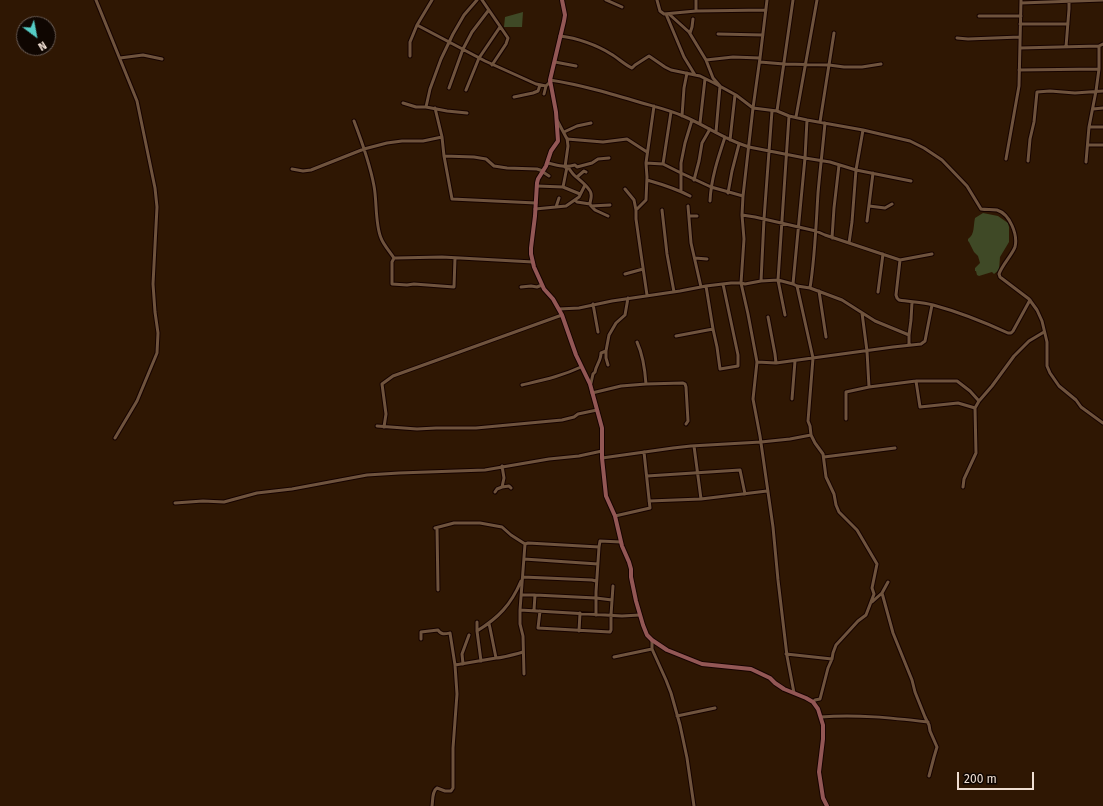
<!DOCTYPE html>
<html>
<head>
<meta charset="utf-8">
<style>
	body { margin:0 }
	#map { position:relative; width:1103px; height:806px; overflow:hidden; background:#2f1703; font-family:"Fira Sans",sans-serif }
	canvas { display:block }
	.north { position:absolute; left:16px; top:16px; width:40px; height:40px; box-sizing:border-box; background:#0f0601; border:1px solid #695c55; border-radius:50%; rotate:148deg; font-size:11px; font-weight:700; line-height:16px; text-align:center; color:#efded2 }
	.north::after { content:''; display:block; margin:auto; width:14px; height:18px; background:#55cdc6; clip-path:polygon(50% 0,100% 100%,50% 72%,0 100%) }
	.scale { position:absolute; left:957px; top:772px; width:77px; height:18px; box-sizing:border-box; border:2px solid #efded2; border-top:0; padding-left:5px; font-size:12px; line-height:14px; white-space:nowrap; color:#efded2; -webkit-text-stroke:3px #0f0601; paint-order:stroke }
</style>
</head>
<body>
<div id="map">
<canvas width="1103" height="806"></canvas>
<div class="north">N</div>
<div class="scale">200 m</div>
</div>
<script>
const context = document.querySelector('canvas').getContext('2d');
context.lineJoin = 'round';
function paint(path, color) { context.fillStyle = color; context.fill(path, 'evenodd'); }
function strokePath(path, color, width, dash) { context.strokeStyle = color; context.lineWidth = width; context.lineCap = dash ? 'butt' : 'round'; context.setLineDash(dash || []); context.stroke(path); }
paint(new Path2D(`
	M523,12L522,27H504L505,17Z
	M983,213L998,216L1008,223L1009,227V242L1000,257L999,270L994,274L992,272L979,276L977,275L976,271H975V268L980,263L978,256L974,252L969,242L968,241V239C975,234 973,227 975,218Z`), '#3f4926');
const street = new Path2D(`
	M96,0L137,101L155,188L157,207L153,284L155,312L158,333L157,353L137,401L115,438
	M482,0L508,38L506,44L492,65
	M606,0L622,7
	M657,0L660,11L664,14L696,11L766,10
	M767,0L760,58L753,108L743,196L742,215L744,239L741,283L748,314L757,362L753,399L760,436L773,527L778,580L787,656L794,693
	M1021,3L1103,0
	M696,11V0
	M666,14L684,57L695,75
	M669,14L689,32L706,60L713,78L720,86L716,132
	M979,16H1021
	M1020,24H1068
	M417,25L485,61L536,84L546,86
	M690,33L692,27L693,19
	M718,34L763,35
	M560,36C577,38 597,45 611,54C618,58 625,65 632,68L635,65L649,56L665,67L671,70L700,76L714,83L736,95L753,108L777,111L789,116L807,120L863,130L910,141L924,148L942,160L967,186L981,209C986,210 992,209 997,210C1010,214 1018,235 1015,247C1012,255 1002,265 999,274L1000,277L1029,299L1037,310L1042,321L1047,342V366L1050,373L1059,386L1076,400L1081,407L1103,423
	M957,38L968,39L1020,37
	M1099,46V69
	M1066,47L1069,9V1
	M1020,48L1099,46L1103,44
	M410,56V42L417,25L432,0
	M120,58L143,55L162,59
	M706,60L733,57L760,58
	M555,62L576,66
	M760,62L784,64L829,65L844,67H862L881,64
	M1019,70L1099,69L1096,91L1089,127L1086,162
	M449,88L463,49L472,32L488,11
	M466,90L479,58L500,27
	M544,94L546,86L549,83L550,80C582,85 612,94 642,103C656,107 669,110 683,116C705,125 725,140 749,147L805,158L830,162L856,170L911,181
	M514,97L533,93L538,91L540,85
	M403,103L416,107H426L447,111L467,113
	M426,107L430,89L441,59L453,34L464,15L477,0
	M435,108L442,137L444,156L452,199
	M1093,109L1103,108
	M777,111L793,0
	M682,116L684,88L687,73
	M796,117L817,0
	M557,120L567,139L603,142L627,139L647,152
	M354,121C362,142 370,164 374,186C377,201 375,224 381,238C383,244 390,252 394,258
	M820,122L834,33
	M700,123L705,79
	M1089,127H1103
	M564,132L577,126L591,123
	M730,140L735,95
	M1088,145H1103
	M444,156L474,157L486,159L494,166L507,168L537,169L543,171
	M1006,159L1019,86L1021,0
	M1028,161L1030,139L1034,122L1037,92L1050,91L1075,93L1103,91
	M547,163C558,165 564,168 575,165L577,167L592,163L598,159L609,158
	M646,163L663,164L681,173L711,187L743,196
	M663,164L671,112
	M565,167L568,146L567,138
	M568,167C570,170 572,173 574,175C578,179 591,188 591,194C592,197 590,201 590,204
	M292,169L303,171L311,170L364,149L387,143L402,141H423L442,137
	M543,172L549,176
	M577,177L584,171L586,172
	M647,180C661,184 677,189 690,196
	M694,180L699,161L702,143L710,129
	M537,186L563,187L580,194
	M563,187L567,167
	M625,189L634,200L636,210V219L641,254L647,295
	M681,191V163L685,143L692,120
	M728,193L732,171L739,144
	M452,199L536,203
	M575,200L577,202L590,204L591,206L610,205
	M710,201C711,179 718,158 725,137
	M591,206L595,210L608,216
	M688,206L691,243L701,287
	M869,206L885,208L892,204
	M556,207L559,198
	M535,209L566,206L579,197L585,185
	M636,210L646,200L647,177L646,163L654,106
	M662,210L667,254L674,292
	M742,215L755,217L816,231L825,235L900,260L932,254
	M689,216H697
	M867,221L873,173
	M832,238L834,208L839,165
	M849,243L852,222L856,170L863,130
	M455,258L454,287L414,284L407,285L392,284V262L394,258H396L442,257L533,262
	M695,258L707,259
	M900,260L896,295L897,298L899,300C910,302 922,302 933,305C959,312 984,322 1008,333H1011L1013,331L1030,300
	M625,274L643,269
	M761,281L764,219L772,111
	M793,284L805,158L807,120
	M797,286L813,358L808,421L810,426L811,435
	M521,287L531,286L537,287L542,285
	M810,288C815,257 816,225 818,193C820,170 823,146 825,123
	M819,291L826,337
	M878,292L883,254
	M593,304L598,332
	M559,309L579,308L612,301L680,291L706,286L731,283H741L745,284L761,281L778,280L793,284L797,286L810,288L842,300L875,321L909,335V345
	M785,315L778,280L789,116
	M768,317L775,354L776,363
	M713,329L717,347L720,369L738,366V355L723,284
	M909,335L911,320L912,302
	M676,336L713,329L706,286
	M637,342C643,355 645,370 646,384
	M606,351V358L608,365
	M757,362L776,363L893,347L921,344L925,341L932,305
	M916,381L920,407L958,403L975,408
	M590,384L591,383L593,374L595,372C596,365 601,361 601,353L606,351L609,335L616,323L625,315L628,298
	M522,385C543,380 562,376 581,367
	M869,387L916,381H957L970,391L979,401
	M592,393L621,386L646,384L683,383L685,384L686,387L688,421L686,424
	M792,399L795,361
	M846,419V392L869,387L867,351L862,313
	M377,426L417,429L436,428H476L562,420L574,417L578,414L597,410
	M384,427L386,414L382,384L393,376L562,315
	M694,446L701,499
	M824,457L895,448
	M602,458L673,448L691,446L761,442L790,439L811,435L815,443L823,454L826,477L834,494L836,505L839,512L857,530L877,564L872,588L874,594L866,615L858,621L836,645L833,653L832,659L828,668L820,699L815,700L813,702
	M647,476L740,470L745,494
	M502,487L509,486L511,488
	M963,487L964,479L976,453L975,408L979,401L992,386L1014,356L1029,341L1044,332
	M495,492L497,489L502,487L504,478L502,466
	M649,501L701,499L767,491
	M175,503L203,501L224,502L257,493L292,489L367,475L399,473L485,470L549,459L579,456L602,451
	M615,516L650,508L644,452
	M435,528L454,523H480L502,527L511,535L525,544
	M437,528L438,590
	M524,559L598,564
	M523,577L592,580L596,581
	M882,593L893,633L912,680L915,692L925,717L929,725L930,731L937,747L934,757L929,776
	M522,595H535L596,598L612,600
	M872,602L882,593L888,582
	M520,610L622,616L640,615
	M534,610L535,595
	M540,611L538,628L610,632L611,630V615L613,586
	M596,615V592L599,547L600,541L621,542
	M477,622V631L481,661
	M489,624L490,628L496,658
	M477,631C498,618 511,605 521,581
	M579,631L580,613
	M421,639V632L438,630C441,635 445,634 450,633L455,665L457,694L453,748V788L451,791H445L437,788C432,791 433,800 432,806
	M652,640V649L666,680L671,693L680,725L687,758L694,806
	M786,654L832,659
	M614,657L652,649
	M463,664L462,654L469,635
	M455,665L496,658C502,658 516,654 523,652
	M524,674L523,636L520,624V610L525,544L528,543L599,547
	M677,716L715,708
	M821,717C856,714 893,718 928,722`);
const secondary = new Path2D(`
	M562,0L565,15L564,21L550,80L556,112L558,141L551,151L546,166L538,179L537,183L535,216L531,248V254L534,267L544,289L553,299L562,315L576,355L590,384L602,428V458L606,496L615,516L622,546L629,562L631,569V577L636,601L643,625L647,635L652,640L667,650L702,664L751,669L770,678L775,683L784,689L806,698L813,702L818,709L823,725V739L819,772L823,798L827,806`);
strokePath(street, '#160300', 5);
strokePath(secondary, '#160300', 6);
strokePath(street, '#6f533d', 3);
strokePath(secondary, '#935755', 4);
</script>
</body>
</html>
